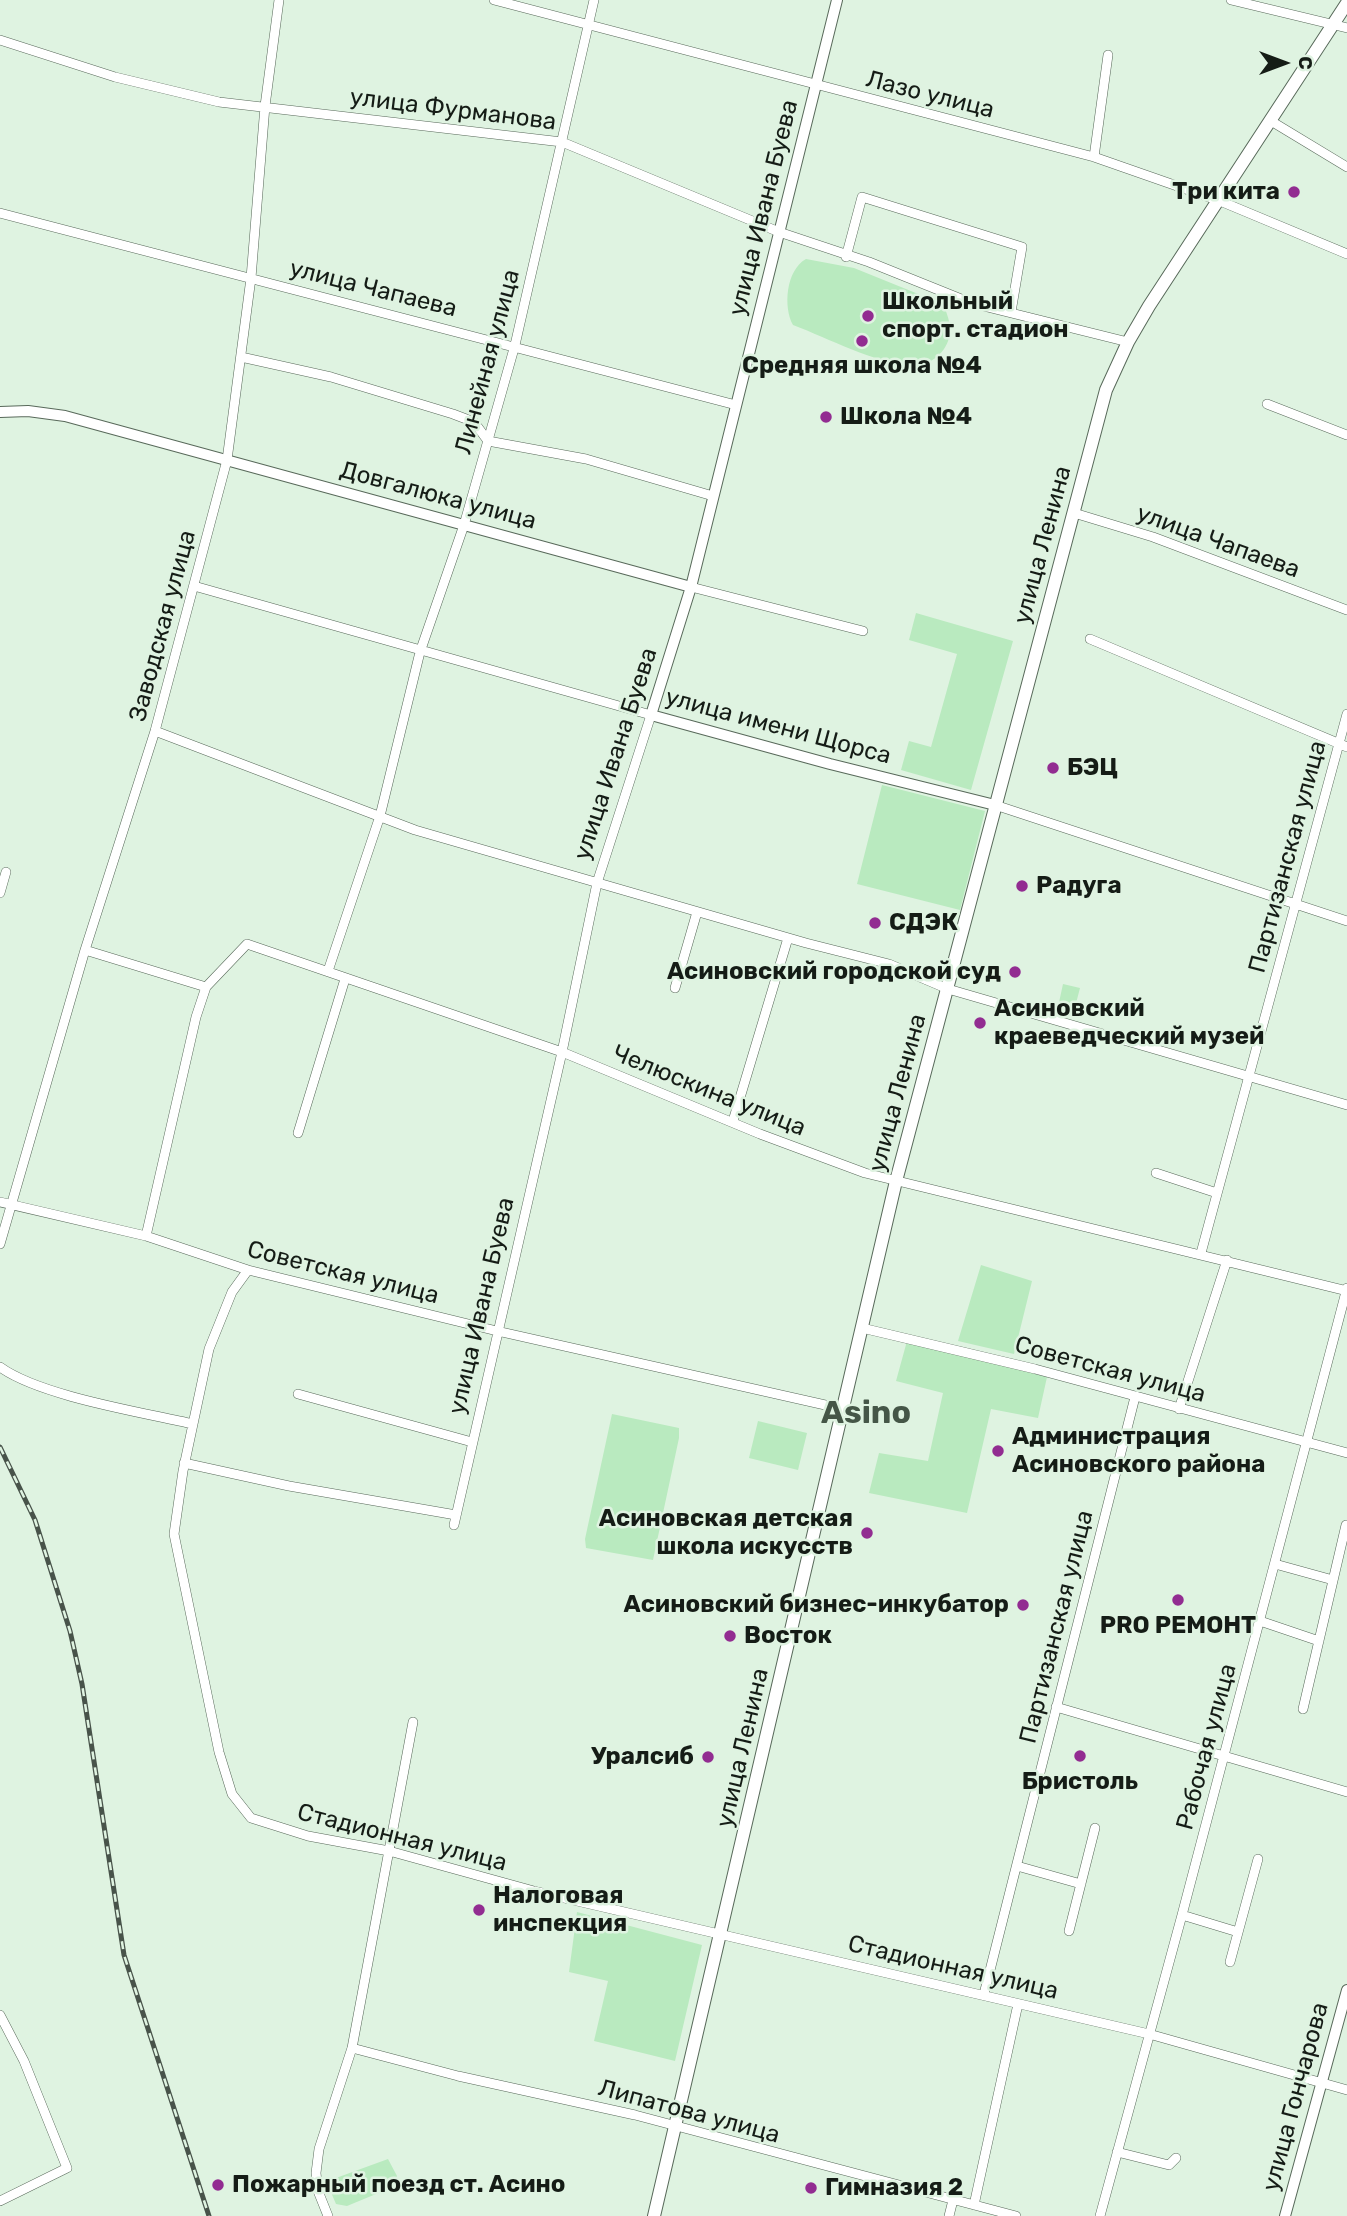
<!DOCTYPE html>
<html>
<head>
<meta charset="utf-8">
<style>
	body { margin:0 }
	#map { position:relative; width:1347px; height:2216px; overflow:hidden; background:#dff3e1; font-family:Rubik,sans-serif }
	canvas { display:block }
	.north { position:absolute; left:1249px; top:28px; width:70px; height:70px; -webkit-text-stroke:5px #dff3e1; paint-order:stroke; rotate:90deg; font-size:19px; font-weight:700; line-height:28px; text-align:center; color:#151c16 }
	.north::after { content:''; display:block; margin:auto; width:24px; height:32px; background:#151c16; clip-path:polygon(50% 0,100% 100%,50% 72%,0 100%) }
</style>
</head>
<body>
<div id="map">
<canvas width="1347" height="2216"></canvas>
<div class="north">С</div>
</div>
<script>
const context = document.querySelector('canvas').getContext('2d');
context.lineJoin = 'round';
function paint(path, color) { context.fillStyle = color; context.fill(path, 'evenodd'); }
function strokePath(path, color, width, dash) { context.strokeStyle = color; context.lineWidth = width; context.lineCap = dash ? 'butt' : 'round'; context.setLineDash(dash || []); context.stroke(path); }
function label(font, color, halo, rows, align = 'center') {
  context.font = font + ' Rubik,sans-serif'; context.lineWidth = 5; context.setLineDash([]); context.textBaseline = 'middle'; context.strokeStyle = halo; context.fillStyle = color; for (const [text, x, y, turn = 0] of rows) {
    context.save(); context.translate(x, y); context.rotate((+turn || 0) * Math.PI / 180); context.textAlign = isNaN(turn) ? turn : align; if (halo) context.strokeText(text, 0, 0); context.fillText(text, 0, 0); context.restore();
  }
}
paint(new Path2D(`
	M806,259L854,268L943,304C950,320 954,334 944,349C937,359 924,367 912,366C872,362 830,339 793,325C783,307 786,270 806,259Z
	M916,613L1013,641L971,790L901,770L909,741L931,747L957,654L909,640Z
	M882,785L985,811L960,910L857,884Z
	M1063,984L1080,988L1074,1011L1058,1007Z
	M981,1265L1032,1281L1014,1354L958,1341Z
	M907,1341L1047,1377L1038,1418L991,1409L967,1513L869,1493L879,1453L928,1461L943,1393L896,1381Z
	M612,1414L679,1428V1438L653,1560L586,1548L585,1539Z
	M758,1421L807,1433L798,1470L749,1458Z
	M577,1912L702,1945L675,2061L594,2041L608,1981L569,1972Z
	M388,2159L397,2176L393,2187L347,2206L336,2204L330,2190L336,2178Z`), '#b9eabf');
const minor = new Path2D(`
	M494,0L1094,157L1220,201L1347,254
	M1231,0L1347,28
	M0,40L115,77L219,102L562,142L779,232L869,262L971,303L1128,342
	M1271,121L1347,167
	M1094,157L1108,55
	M0,213L736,405
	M846,257L862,197L1022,247L1011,312
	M241,357L331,377L453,414L474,422L488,441L586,459L713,496
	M1267,404L1347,435
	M1074,513L1153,537L1347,610
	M194,586L651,715L597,883L562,1052L454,1525
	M691,587L863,631
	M1090,639L1347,747
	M155,731L415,830L806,943L889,964L948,989L1347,1105
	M995,805L1347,921
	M0,893L6,872
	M85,950L206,987L247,944L562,1052L760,1134L865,1173L1347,1291
	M328,971L380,816L420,652L464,525L515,345L594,0
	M675,988L697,912
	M733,1121L788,938
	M298,1133L345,979
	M1156,1173L1217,1193
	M0,1202L146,1236L248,1270L497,1331L843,1409
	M146,1236L196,1017L206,987
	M0,1244L85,950L155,731L227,460L251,278L265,106L279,0
	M1201,1253L1347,714
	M248,1270L232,1292L209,1349L183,1471L174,1534L219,1752L232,1794L251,1818L308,1836L389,1851L534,1891L1149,2034L1347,2090
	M862,1328L1035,1369L1347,1453
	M0,1367C40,1396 141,1412 193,1424
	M298,1394L472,1442
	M1179,1409L1227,1260
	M184,1463L289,1486L456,1515
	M1275,1564L1333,1580
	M1260,1621L1319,1641
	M1056,1707L1347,1792
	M1303,1709L1346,1525
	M1017,1866L1081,1884
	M1182,1915L1238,1932
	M1069,1931L1095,1828
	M1230,1962L1258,1859
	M984,1994L1135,1397
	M0,2015L24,2061L67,2168L0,2201
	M352,2048L458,2076L635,2115L1016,2216
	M1117,2152L1169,2165L1176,2158
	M974,2205L1018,2004
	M328,2216L318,2191L316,2173L319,2149L352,2048L413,1722
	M949,2216L953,2200
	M1100,2216L1182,1915L1347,1288`);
const tertiary = new Path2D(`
	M837,0L691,587L651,715L830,764L995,805
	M0,412L28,411L65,416L691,587
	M1285,2216L1347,1990`);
const secondary = new Path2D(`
	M654,2216L896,1181L1106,390L1128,342L1149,306L1347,3`);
strokePath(minor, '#58695a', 10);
strokePath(tertiary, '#58695a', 12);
strokePath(secondary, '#58695a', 14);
strokePath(minor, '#fff', 9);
strokePath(tertiary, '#fff', 10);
strokePath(secondary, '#fff', 12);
const rail = new Path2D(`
	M0,1447L35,1520L70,1631L82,1684L124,1955L209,2216`);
strokePath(rail, '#48534a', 5);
strokePath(rail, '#dff3e1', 2.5, [8]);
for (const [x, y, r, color] of [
	[1294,192,7,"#922c91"],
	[868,316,7,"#922c91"],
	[862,341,7,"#922c91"],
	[826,417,7,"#922c91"],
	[1053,768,7,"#922c91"],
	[1022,886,7,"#922c91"],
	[875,923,7,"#922c91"],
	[1015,972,7,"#922c91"],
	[980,1023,7,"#922c91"],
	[998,1451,7,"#922c91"],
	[867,1533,7,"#922c91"],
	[1178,1600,7,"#922c91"],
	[1023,1605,7,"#922c91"],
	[730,1636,7,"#922c91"],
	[1080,1756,7,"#922c91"],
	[708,1757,7,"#922c91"],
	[479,1910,7,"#922c91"],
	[218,2185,7,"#922c91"],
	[811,2188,7,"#922c91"]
]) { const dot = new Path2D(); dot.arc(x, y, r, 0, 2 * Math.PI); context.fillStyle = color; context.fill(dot); strokePath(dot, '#dff3e1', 2.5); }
label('24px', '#151c16', '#dff3e1', [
	["Лазо улица",930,95,14],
	["улица Фурманова",453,110,7],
	["улица Ивана Буева",764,208,-76],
	["улица Чапаева",373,289,14],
	["Линейная улица",488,362,-75],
	["Довгалюка улица",438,496,15],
	["улица Чапаева",1218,542,20],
	["улица Ленина",1043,545,-75],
	["Заводская улица",163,626,-75],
	["улица имени Щорса",778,727,15],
	["улица Ивана Буева",616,754,-72],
	["Партизанская улица",1288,857,-75],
	["Челюскина улица",709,1091,22],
	["улица Ленина",898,1093,-75],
	["Советская улица",343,1273,14],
	["улица Ивана Буева",482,1306,-77],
	["Советская улица",1110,1370,15],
	["Партизанская улица",1057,1627,-76],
	["Рабочая улица",1207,1747,-75],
	["улица Ленина",743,1748,-77],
	["Стадионная улица",402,1838,14],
	["Стадионная улица",953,1968,13],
	["улица Гончарова",1296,2097,-75],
	["Липатова улица",689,2112,15]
]);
label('bold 24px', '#151c16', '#dff3e1', [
	["Три кита",1280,192,"right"],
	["Школьный",882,302],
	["спорт. стадион",882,330],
	["Средняя школа №4",862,366,"center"],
	["Школа №4",840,417],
	["БЭЦ",1067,768],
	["Радуга",1036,886],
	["СДЭК",889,923],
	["Асиновский городской суд",1001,972,"right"],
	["Асиновский",994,1009],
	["краеведческий музей",994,1037],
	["Администрация",1012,1437],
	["Асиновского района",1012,1465],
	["Асиновская детская",853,1519,"right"],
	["школа искусств",853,1547,"right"],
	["Асиновский бизнес-инкубатор",1009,1605,"right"],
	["PRO РЕМОНТ",1178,1626,"center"],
	["Восток",744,1636],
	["Уралсиб",694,1757,"right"],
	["Бристоль",1080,1782,"center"],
	["Налоговая",493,1896],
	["инспекция",493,1924],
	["Пожарный поезд ст. Асино",232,2185],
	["Гимназия 2",825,2188]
], 'left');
label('bold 32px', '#455647', '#dff3e1', [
	["Asino",866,1414]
]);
</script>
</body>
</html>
